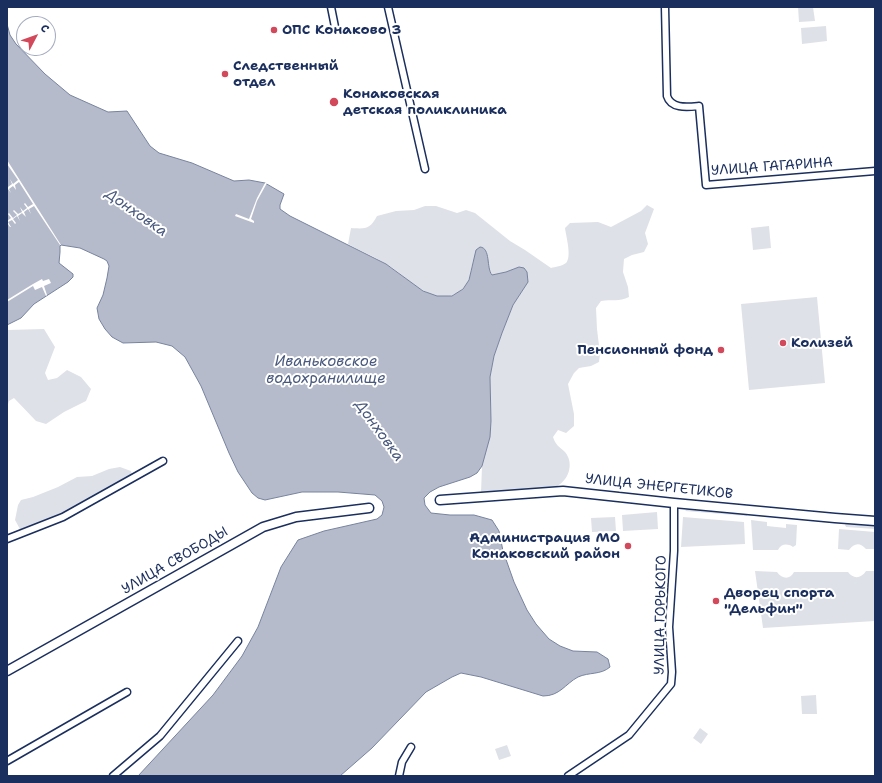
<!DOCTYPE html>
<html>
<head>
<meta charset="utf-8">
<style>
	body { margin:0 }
	#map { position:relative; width:882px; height:783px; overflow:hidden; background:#fff; font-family:"Shantell Sans",sans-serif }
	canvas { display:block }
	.frame { position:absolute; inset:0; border:8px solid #1b2f5e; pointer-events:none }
	.north { position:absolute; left:16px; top:16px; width:40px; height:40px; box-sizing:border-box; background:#fff; border:1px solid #a4acbf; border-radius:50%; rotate:49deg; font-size:11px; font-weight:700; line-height:16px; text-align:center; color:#1b2f5e }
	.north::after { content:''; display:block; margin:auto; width:14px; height:18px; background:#d1495b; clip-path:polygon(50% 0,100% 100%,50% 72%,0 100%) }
</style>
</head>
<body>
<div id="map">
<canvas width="882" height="783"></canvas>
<div class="frame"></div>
<div class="north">С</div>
</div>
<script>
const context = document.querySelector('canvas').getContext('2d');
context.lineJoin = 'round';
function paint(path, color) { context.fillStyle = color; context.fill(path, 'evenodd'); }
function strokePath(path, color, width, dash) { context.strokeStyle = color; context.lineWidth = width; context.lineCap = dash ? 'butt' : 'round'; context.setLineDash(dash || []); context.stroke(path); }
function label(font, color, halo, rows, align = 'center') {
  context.font = font + ' "Shantell Sans",sans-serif'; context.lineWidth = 4; context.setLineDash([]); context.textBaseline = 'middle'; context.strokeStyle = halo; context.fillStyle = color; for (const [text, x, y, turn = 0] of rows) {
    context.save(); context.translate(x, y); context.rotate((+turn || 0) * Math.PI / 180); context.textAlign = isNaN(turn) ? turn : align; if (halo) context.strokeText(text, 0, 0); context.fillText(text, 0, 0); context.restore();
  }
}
paint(new Path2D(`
	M798,7H813L815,21L799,22Z
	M826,26L827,41L802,44L801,28Z
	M647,205L654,209L645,233L648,244L644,252L632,255L624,259L623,272L628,287L629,297C619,302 612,299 601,301L596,308L597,329L600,354L599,362L591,366L579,368L574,373L568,384L574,414V426L566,433L558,430L553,437C556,446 559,446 565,452C575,464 568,482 555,487L481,493L482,466L491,408L490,377L494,356L502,333L513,305L528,282L519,267L506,272L492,275L488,268L486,250C482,254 475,258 473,263C469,273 472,279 463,288C437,314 408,276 386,264C374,256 360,251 348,244L351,228C366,229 370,229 377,216L396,211L414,210L425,206H436L457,213L466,210L475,213L510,241L525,250L551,268C555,267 562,266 566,263C572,257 566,236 565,228L570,223L598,222L611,227L641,211Z
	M769,226L771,248L753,250L751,228Z
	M817,297L825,383L749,390L741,304Z
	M44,329L55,347L45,373L48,380L57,378L67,370L81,377L91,389L86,401L64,412L46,424L36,421L14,398L9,401L7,407V330Z
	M120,467L131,471L132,475L66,511L21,531L15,520L18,505L21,500L33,497L58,487L77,477L92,476L109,469Z
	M688,508L747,513V516L685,511Z
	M657,512L658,529L623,531L622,515Z
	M615,517L616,531L592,532L591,518Z
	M683,517L744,522L745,544L681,547Z
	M751,520L767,522V526L786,528V524L797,525L796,545L793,547C787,543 781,544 778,550H753Z
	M846,523L875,526V529L846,527L845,525Z
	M839,529L875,532V549H866C860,542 854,543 849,550L838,549Z
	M755,571L777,572C782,579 790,580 794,572H848C853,579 861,579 866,571H875V621L763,628Z
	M816,695L817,714H802L801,696Z
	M700,728L708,734L701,744L693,738Z
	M507,745L511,756L499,760L495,749Z`), '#dee1e7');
const water = new Path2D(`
	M7,24L10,35L16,44L45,74L70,95L108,112L127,111L150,146L159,153L192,163L234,181L249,180L265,183L284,194L280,205V209L290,216L386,264L423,291L437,296H452L463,289L469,280L476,250L480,247C491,248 486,268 492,275L506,272L519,267L524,268L527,272L528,282L513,305L502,333L494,356L490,377L491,421L490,437L482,466L477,473L470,477L439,487L430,492L424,498L425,505L431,513L450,515H474L492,520L499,531L503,551L514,582L527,610L536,624L549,639L560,646L573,651L597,652L608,659L610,667C601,675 589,672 578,677C565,684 560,696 543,696L481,677L461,673L452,677L426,692L372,748L340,776H138L213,695L242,656L258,627L281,567L298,540L324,531L377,519L382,515L384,507L382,501L375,495L338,492H302L265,500L258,498L252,493L238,472L229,453L201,386L185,357L172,346L156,342L123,343L112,337L105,329L99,319L97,308L103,295L107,278L109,266L107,261L104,259L80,248L61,245L60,246V252L59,263L73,274V277L68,282L34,304L21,318L7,325Z`);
paint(water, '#b5bbca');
strokePath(water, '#77839f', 1);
paint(new Path2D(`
	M7,160L61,245H60L34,206L29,209L31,214L28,209L24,212L26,217L22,213L18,216L20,221L17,216L13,219L16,223L15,224L12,220L8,222L11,227H10L7,223V221L11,218L8,214L9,213L13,218L17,215L13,211L14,210L18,214L22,212L20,207L23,211L27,208L24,204L25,203L28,207L33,204L19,182L15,185L16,190L13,186L9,189L11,193L8,189L7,190V186L8,187L12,184L10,179L13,184L18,180L7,164Z
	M265,183H267L257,201L251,219L254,221V223L235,216L236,214L249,219L257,198Z
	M42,279L43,281L49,279L51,283L44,286L47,295L46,296L42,287L35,290L33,286L7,302V300L33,284Z`), '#fff');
const minor = new Path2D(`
	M331,7L335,27
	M388,7L425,169
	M665,7L667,96C671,109 687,107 699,106L706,185L875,171
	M7,539L63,517L163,461
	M7,761L127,692
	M113,776L160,736L238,641
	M399,776L402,762L411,747
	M568,776L629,735L671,684L672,672L669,627L674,551V503`);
const major = new Path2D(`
	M440,500L563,491L674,503L835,518L875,521
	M7,671L263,527L296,517L369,508`);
strokePath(minor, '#1b2f5e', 9);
strokePath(major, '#1b2f5e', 11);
strokePath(minor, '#fff', 6);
strokePath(major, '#fff', 8);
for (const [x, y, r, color] of [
	[274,30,4,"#d1495b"],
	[225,74,4,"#d1495b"],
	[334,102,5,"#d1495b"],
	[783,343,4,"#d1495b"],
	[721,350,4,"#d1495b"],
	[628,546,4,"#d1495b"],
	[716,601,4,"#d1495b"]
]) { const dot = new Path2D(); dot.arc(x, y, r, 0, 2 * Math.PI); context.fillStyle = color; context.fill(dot); strokePath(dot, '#fff', 1.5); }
label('bold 14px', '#1b2f5e', '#fff', [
	["ОПС Конаково 3",282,30],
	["Следственный",233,66],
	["отдел",233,82],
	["Конаковская",343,94],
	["детская поликлиника",343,110],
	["Колизей",791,343],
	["Пенсионный фонд",713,350,"right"],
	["Администрация МО",620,538,"right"],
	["Конаковский район",620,554,"right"],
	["Дворец спорта",724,593],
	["\"Дельфин\"",724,609]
], 'left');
label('14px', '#1b2f5e', '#fff', [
	["УЛИЦА ГАГАРИНА",772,167,-4],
	["УЛИЦА ЭНЕРГЕТИКОВ",659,487,6],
	["УЛИЦА СВОБОДЫ",175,561,-30],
	["УЛИЦА ГОРЬКОГО",661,615,-89]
]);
label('italic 15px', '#49597e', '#fff', [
	["Донховка",136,213,35],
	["Иваньковское",326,362],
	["водохранилище",326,379],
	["Донховка",379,431,54]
]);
</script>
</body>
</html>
